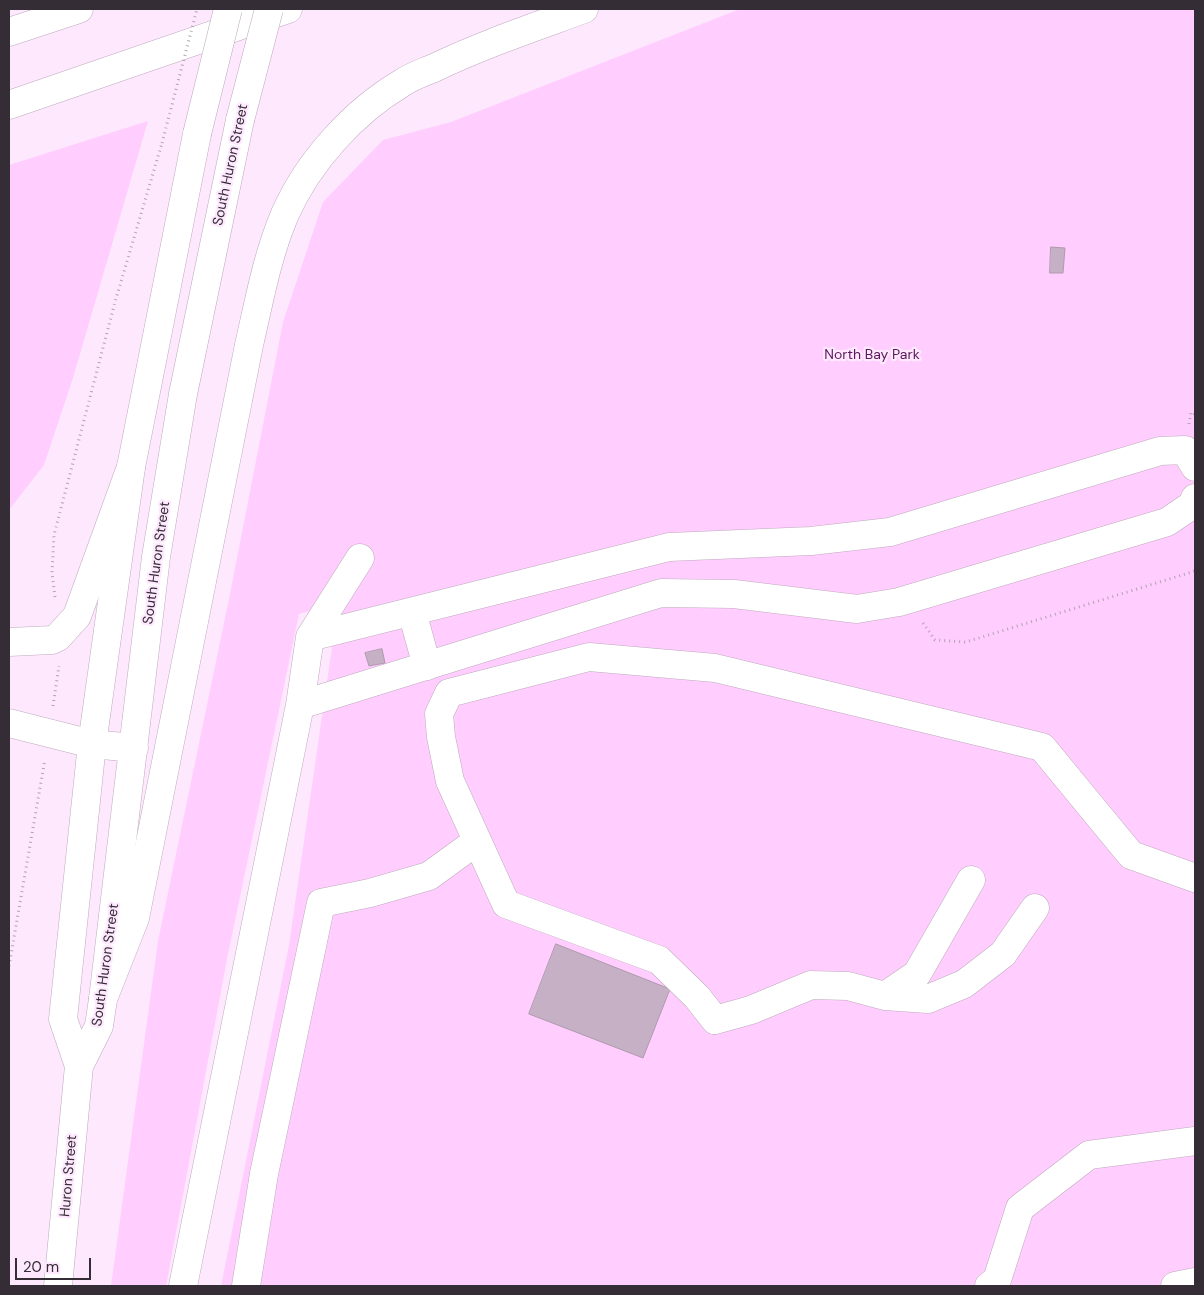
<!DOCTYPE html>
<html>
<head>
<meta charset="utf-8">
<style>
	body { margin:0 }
	#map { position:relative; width:1204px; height:1295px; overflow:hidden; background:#fee8fe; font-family:"DM Sans",sans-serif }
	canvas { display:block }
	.frame { position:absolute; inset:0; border:10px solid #352d35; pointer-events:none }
	.scale { position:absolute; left:15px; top:1258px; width:76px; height:22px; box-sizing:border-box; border:2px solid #352d35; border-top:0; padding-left:6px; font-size:15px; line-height:18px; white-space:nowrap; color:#352d35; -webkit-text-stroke:4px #fee8fe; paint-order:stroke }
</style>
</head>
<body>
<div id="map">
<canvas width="1204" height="1295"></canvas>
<div class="frame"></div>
<div class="scale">20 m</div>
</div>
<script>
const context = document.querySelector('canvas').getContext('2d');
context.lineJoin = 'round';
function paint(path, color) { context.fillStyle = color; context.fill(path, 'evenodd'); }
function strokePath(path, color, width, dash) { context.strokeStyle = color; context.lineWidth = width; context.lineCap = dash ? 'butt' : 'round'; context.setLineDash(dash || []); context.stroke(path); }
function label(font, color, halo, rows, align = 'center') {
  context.font = font + ' "DM Sans",sans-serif'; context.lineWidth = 4.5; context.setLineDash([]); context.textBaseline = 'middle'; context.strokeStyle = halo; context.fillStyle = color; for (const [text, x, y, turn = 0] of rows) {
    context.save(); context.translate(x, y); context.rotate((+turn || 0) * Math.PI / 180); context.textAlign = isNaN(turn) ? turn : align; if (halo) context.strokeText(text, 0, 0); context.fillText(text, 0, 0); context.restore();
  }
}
paint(new Path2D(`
	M740,9H1195V1286H221L289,945L333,640L335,604L299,614L227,959L166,1286H111L158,941L230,594L283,322L323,202L383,140L451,122Z
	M148,121L73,378L44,465L9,510V165Z`), '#ffcefe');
const building = new Path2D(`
	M1051,247L1065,248L1063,273H1050Z
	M382,649L385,663L369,666L365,653Z
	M556,944L670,989L643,1058L529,1014Z`);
paint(building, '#c5b0c5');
strokePath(building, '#af9aae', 1);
const minor = new Path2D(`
	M412,612L427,666
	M310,637L669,547L811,541L890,532L1160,451L1185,450L1195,467
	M300,705L661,593L734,594L857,609L899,602L1167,522L1192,505L1195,498
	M1035,908L1003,954L964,984L928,999L885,996L848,986L811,985L751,1010L715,1020L697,997L659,960L506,904L450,781L441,737L439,714L449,693L589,657L715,668L1042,747L1131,855L1195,878
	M885,996L917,974L971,880
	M183,1286L300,705L310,637L360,558
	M246,1286L264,1174L321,903L370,893L429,876L477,841
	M989,1286L997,1280L1020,1208L1089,1155L1195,1141
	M1175,1286L1195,1282`);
const major = new Path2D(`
	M79,1066L63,1019L92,744L131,467L197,134
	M58,1286L79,1066L99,1026L103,999L156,557L183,394L240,120`);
const highway = new Path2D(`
	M9,32L79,9
	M9,105L288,9
	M9,642L52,640L58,637L77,616L131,467
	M9,723L92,744L134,748
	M103,999L135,918L249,345C259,302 267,256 285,214C308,162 353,112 402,83C412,76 425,72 436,67C484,44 535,27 584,9`);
strokePath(minor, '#bea9bd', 29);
strokePath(major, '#bea9bd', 29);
strokePath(highway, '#bea9bd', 29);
strokePath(new Path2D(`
	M1189,424L1191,412L1195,414
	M55,597L52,573L54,535L115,302L162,143
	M923,623L935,640L966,642L1195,571
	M53,706L59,666
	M9,966L45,759`), '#b3a2b3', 3, [1, 4]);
strokePath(minor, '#fff', 28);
strokePath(major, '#fff', 28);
strokePath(highway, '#fff', 28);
const majorBridge = new Path2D(`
	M240,120L269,9
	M197,134L228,9`);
strokePath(majorBridge, '#bea9bd', 29, []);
strokePath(new Path2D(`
	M162,143L197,9`), '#b3a2b3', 3, [1, 4]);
strokePath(majorBridge, '#fff', 28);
label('14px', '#352d35', '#fee8fe', [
	["South Huron Street",231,165,-78],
	["South Huron Street",157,563,-82],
	["South Huron Street",106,965,-82],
	["Huron Street",69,1176,-85]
]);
label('14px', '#5a175b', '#fee8fe', [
	["North Bay Park",872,355]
]);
</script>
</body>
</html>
